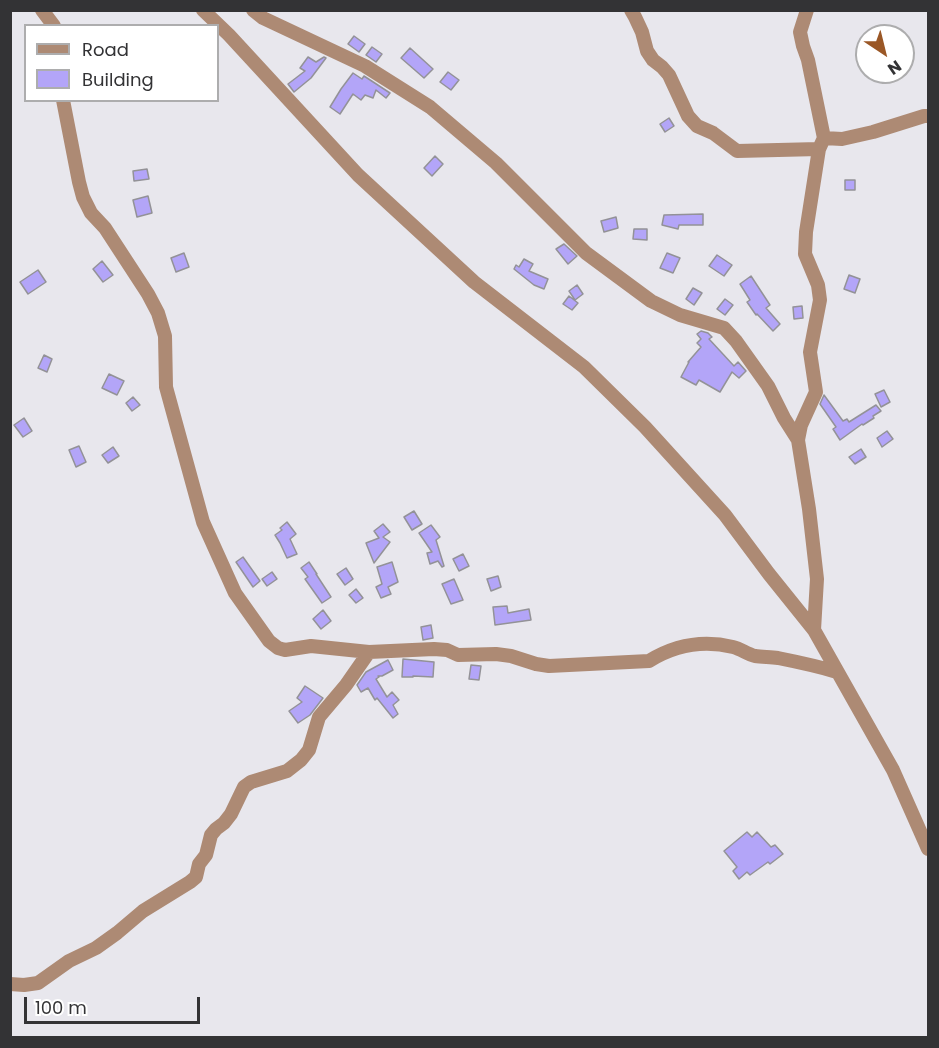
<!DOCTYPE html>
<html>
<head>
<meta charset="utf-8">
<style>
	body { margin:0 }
	#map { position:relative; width:939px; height:1048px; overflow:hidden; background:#e8e7ed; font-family:Poppins,sans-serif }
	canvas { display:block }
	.frame { position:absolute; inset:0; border:12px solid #333335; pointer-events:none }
	.legend { position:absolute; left:24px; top:24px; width:195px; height:78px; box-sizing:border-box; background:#fff; border:2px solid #adadae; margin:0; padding:8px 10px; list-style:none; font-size:18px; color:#333335 }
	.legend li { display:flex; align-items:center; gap:12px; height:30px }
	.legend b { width:30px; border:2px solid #adadae }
	.north { position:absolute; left:855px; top:24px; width:60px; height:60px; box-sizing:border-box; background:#fff; border:2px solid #adadae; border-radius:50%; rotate:145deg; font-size:16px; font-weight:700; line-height:24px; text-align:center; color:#333335 }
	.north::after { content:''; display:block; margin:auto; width:21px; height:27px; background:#9a5726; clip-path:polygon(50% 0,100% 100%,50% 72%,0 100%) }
	.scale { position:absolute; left:24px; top:997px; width:176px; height:27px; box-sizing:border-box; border:3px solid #333335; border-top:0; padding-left:8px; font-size:18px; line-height:21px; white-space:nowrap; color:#333335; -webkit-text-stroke:4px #fff; paint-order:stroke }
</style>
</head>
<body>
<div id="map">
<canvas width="939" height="1048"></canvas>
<div class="frame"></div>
<ul class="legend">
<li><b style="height:8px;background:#ad8a74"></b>Road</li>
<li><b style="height:16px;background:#b3a5f8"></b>Building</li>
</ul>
<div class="north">N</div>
<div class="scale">100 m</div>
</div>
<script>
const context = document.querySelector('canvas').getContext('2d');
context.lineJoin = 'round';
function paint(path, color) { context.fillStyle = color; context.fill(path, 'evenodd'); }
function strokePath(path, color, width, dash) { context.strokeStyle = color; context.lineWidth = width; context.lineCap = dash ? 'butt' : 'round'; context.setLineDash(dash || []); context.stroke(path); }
const building = new Path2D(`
	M354,36L365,44L359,52L348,44Z
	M372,47L382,54L376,62L366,55Z
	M410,48L433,69L424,78L401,58Z
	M308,57L316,62L324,57L326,58L311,78L294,92L288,84L305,71L300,68Z
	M448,72L459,80L451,90L440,82Z
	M353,73L362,79L364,76L390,93L386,98L376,90L373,98L365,95L361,100L353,94L340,114L330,107L341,89Z
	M669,118L674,126L665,132L660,124Z
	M435,156L443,164L432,176L424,168Z
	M147,169L149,179L134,181L133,171Z
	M845,180H855V190H845Z
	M148,196L152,213L137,217L133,200Z
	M703,214V225H679L678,229L662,225L664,215Z
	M616,217L618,228L604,232L601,221Z
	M634,229H647V240L633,239Z
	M564,244L577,256L568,264L556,249Z
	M184,253L189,267L176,272L171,258Z
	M667,253L680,258L673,273L660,268Z
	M717,255L732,265L724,276L709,266Z
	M524,259L533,264L529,271L548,279L544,289L534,285L514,269L516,265L519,267Z
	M102,261L113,275L103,282L93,269Z
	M38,270L46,282L28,294L20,282Z
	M849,275L860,279L855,293L844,289Z
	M751,276L770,305L766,308L780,324L773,331L757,314L756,315L747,302L750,300L740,284Z
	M577,285L583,294L575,300L569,291Z
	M693,288L702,293L694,305L686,299Z
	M569,296L578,303L572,310L563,304Z
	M725,299L733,305L725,315L717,309Z
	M802,306L803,318L794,319L793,307Z
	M701,331L708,333L712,337L709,339L734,366L738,362L746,371L739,378L732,372L720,392L699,380L696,385L681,377L689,362H688L701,347L697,343L701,339L697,334Z
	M44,355L52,359L47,372L38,368Z
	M109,374L124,381L117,395L102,388Z
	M884,390L890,402L881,407L875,394Z
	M824,395L843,421L847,419L849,422L876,405L881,411L873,416L874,418L863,425L862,424L840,440L833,429L836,427L820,404Z
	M133,397L140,405L132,411L126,403Z
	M24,418L32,431L23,437L14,425Z
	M887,431L893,439L882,447L877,438Z
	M79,446L86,462L76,467L69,450Z
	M113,447L119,456L108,463L102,455Z
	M861,449L866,457L855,464L849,457Z
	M414,511L422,524L412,530L404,517Z
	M287,522L296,534L290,539L297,554L287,558L280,543L275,535L282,530L280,528Z
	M383,524L390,532L383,537L390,542L374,563L366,543L379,538L374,531Z
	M431,525L440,537L436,540L444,566L442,567L438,561L430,564L427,553L432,552L419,533Z
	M463,554L469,566L459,571L453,559Z
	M243,557L260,581L253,587L236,562Z
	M309,562L317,574H316L331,597L322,603L305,579L308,577L301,568Z
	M392,562L398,582L388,587L391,594L381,598L376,587L382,584L377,567Z
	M346,568L353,579L345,585L337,574Z
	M272,572L277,579L267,586L262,579Z
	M498,576L501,587L491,591L487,579Z
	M454,579L463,600L451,604L442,584Z
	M356,589L363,598L356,603L349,595Z
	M507,606L508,613L529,609L531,620L495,625L493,607Z
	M323,610L331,621L321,629L313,619Z
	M431,625L433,638L423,640L421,627Z
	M403,659L434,662L433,677L413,676V677H402Z
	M388,660L393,670L382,676H378L379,677L376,679L387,697L392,692L399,700L393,705L398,714L393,718L377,698L375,700L368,688L361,692L357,685L366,672Z
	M471,665L481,666L479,680L469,679Z
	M305,686L323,698L310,715L298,723L289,711L302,702L297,698Z
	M747,832L752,837L757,832L771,847L775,845L783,854L770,864L768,862L750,875L747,872L739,879L733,871L737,867L724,851Z`);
paint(building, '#b3a5f8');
strokePath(building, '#939297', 1.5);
strokePath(new Path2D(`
	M42,10L54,26
	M203,10L229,35L358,175L474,282L584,367L645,427L725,515L769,574L814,630L893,770L928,849
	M253,10L263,18L365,66L430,107L496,163L586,253L651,301L680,315L724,328L736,341L768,386L784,418L798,440
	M631,10L635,17L642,32L647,51L653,60L662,67L669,75L688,116L697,126L713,133L737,151L819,149
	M807,10L800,32L803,46L808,60L824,138L819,149L806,232L805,254L818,285L820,300L810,352L816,392L801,425L798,440L809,509L817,579L814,630
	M63,100L79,182L83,197L91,213L105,228L148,294L158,313L165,336L166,387L203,522L235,593L269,641L278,648L285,650L311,646L369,652L434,649L447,650L458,655L496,654L511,656L536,664L549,666L649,661C675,645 704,640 733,647C741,649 747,654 755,656C762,657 770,657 778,658C798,662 817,666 837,672
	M824,138L842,139L873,132L924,116H928
	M10,984L24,985L38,983L69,961L96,948L117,933L143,911L190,882L196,877L199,864L206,855L211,835L216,829L224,823L231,814L244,787L251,782L287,771L301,760L309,750L319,717L346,685L369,652`), '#ad8a74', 14);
</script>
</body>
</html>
